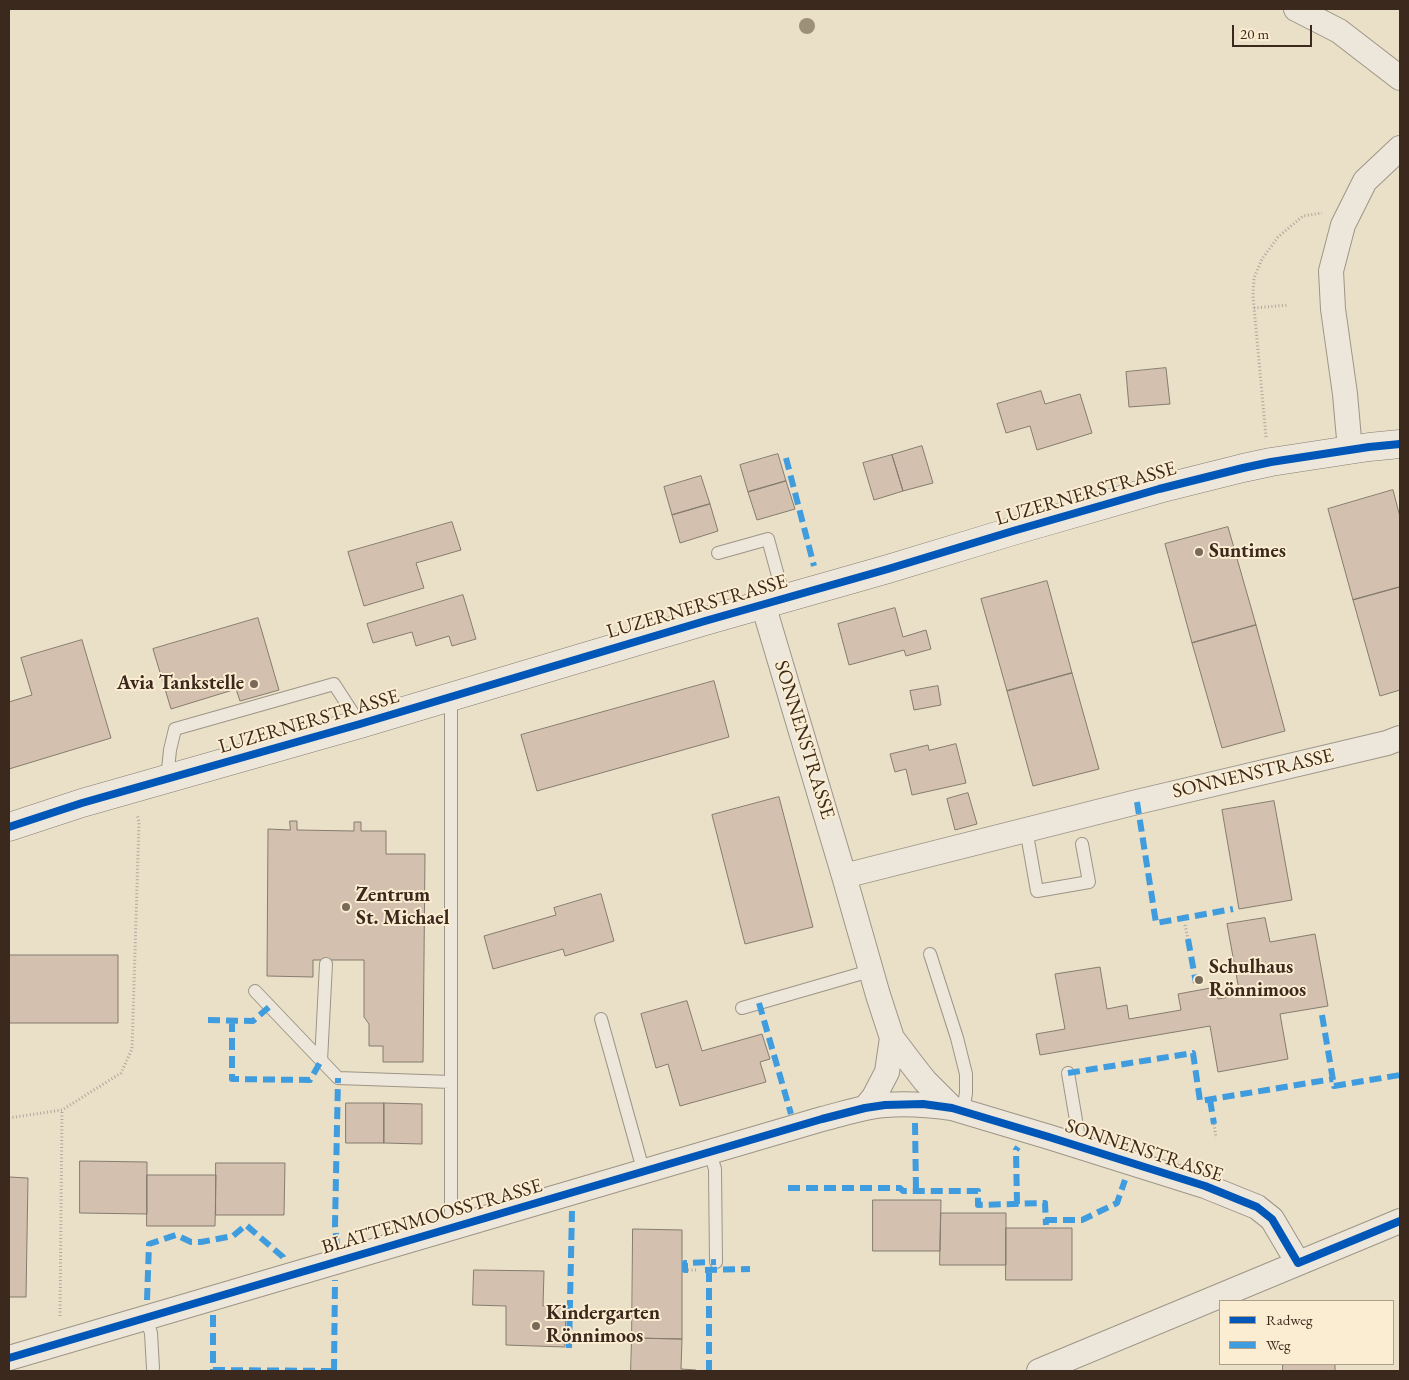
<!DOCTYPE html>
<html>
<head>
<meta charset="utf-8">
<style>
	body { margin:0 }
	#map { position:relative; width:1409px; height:1380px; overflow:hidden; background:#eadfc7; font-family:"EB Garamond",serif }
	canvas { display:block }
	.frame { position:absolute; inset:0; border:10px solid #3c291d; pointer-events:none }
	.legend { position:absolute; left:1219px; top:1300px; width:175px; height:65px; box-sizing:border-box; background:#faedd2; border:1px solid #ae9f8a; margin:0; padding:6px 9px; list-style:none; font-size:15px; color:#3c291d }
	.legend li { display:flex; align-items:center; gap:10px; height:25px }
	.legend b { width:25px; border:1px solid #ae9f8a }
	.scale { position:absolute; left:1232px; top:25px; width:80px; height:22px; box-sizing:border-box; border:2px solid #3c291d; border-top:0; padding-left:6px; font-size:15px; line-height:18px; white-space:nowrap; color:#3c291d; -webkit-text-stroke:4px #faedd2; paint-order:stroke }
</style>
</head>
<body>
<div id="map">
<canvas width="1409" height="1380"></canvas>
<div class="frame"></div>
<ul class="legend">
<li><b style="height:6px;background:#0057b8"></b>Radweg</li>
<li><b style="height:6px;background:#3f9cdf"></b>Weg</li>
</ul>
<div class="scale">20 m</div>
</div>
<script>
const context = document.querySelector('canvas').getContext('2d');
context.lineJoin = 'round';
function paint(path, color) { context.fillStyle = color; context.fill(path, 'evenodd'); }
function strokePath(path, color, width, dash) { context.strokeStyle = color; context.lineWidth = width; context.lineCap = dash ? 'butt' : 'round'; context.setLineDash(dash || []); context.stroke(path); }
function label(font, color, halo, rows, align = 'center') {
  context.font = font + ' "EB Garamond",serif'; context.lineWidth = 4; context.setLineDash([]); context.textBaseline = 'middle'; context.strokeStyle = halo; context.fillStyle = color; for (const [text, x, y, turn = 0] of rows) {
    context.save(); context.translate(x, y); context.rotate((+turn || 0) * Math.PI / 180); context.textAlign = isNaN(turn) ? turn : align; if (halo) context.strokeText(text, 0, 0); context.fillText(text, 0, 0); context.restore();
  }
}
const building = new Path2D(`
	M1166,368L1170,404L1129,407L1126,372Z
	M1041,391L1045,404L1080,394L1092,433L1037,450L1030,426L1006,433L997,404Z
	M922,446L933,483L903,491L892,455Z
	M778,454L786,481L748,492L740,465Z
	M892,455L903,491L874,500L863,463Z
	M701,476L710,504L672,515L664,487Z
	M786,481L795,509L757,520L748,492Z
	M1393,490L1400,517V587L1353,600L1328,509Z
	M710,504L718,531L680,543L672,515Z
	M452,522L461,550L416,563L424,588L364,606L348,552Z
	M1228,527L1256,625L1192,643L1165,544Z
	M1047,581L1072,673L1007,691L981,599Z
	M1400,587V690L1380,696L1353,600Z
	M463,595L476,639L452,646L449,636L416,646L412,632L373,643L367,624Z
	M895,608L903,637L926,630L931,649L906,656L904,650L849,665L838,624Z
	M258,618L279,690L240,701L236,689L171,709L153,649Z
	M1256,625L1285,731L1222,748L1192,643Z
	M82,640L111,738L9,769V702L32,695L21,658Z
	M1072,673L1099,769L1033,786L1007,691Z
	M714,681L729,737L537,791L521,735Z
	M938,686L941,705L914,710L910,691Z
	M956,744L966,783L912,795L906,769L895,772L890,754L928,745L929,750Z
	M968,793L977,824L955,830L947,799Z
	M779,797L813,927L745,944L712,815Z
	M1274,801L1292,900L1239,909L1222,810Z
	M290,821H297V830L354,831V822H361V831H386V854H425L423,1062H383V1046H369V1024L364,1017V960H313V977L267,976L268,829L290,830Z
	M601,894L614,941L565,956L563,949L493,969L484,936L556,915L554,908Z
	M1265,918L1270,942L1315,934L1328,1006L1280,1014L1288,1059L1218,1072L1210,1026L1040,1055L1036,1034L1065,1029L1055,974L1100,967L1107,1009L1127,1005L1129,1019L1181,1010L1178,994L1216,987L1218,999L1240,995L1227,924Z
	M9,955H118V1023H9Z
	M687,1001L702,1051L762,1034L770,1059L760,1062L766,1082L680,1106L668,1064L656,1068L641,1014Z
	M346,1103H384V1143H346Z
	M384,1103L422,1104V1144L384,1143Z
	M80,1161L147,1162V1214L80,1213Z
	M216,1163H285L284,1215H216Z
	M147,1175H216L215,1226H147Z
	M9,1177L28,1178L26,1297H9Z
	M873,1200H941L940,1251H873Z
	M941,1213H1006V1265H940Z
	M1006,1228H1072V1280H1006Z
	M633,1229L682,1230V1339L632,1338Z
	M474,1270L544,1271L543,1306H566L565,1347L506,1345V1306L473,1305Z
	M632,1338L682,1339L681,1369L696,1370V1371H631Z
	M1283,1364H1335V1371H1283Z`);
paint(building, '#d3c0ae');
strokePath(building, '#857c6f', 1);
const lane = new Path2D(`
	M718,553L768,539L784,598
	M451,697V1212L455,1226
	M167,779L170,750L175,729L334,684L360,724
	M1026,829L1037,891L1089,882L1082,844
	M930,954L957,1038L966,1074V1093L963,1111
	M255,991L338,1078L451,1082
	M742,1008L870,971
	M601,1019L644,1173
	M321,1061L326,964
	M1068,1073L1078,1132L1074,1145
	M710,1153L715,1169L716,1262
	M146,1318L151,1333L153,1368`);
const street = new Path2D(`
	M1296,9L1339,31L1400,78
	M1350,450L1345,394L1333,309L1331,271L1343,225L1365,181L1400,148
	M763,604L844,876L878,995L892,1038L914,1067L925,1081L952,1108L1049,1137L1205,1186L1257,1207L1272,1219L1298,1263
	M844,876L1137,802L1387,743L1400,738
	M865,1108L874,1097L887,1072L892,1038
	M9,1358L822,1119C843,1114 865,1106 886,1105C909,1103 930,1105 952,1108
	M1039,1371L1400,1221`);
const secondary = new Path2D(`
	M9,827L82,803L360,724L705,621L888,569L1013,531L1159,489L1243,468L1271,462L1369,447L1400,444`);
strokePath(lane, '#9d9586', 14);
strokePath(street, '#9d9586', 26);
strokePath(secondary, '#857c6f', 29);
strokePath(new Path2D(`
	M1254,308L1288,305
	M1266,437L1253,296L1254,278L1262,259L1278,237L1303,216L1322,213
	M1185,925L1188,939
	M9,1118L62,1110L121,1073L132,1049L139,822L137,815
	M1214,1124L1216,1138
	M688,1270H698
	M60,1316L62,1110`), '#ada79d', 3, [1, 2.5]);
strokePath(lane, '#ede7db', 12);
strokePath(street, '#ede7db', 24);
strokePath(secondary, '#ede7db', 28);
strokePath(new Path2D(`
	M786,458L814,566
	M1137,802L1156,923L1233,909
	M1188,939L1196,983
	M759,1003L791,1114
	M1322,1015L1334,1086L1400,1075
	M208,1020L253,1021L269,1007
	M232,1020V1079L310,1080L321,1061
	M1068,1073L1193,1053L1200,1101L1333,1079
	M1210,1100L1214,1124
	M915,1123L916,1191
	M788,1188H900L903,1191H978V1205L1045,1203L1046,1225
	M1017,1204L1016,1150L1018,1147
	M1045,1220H1082L1117,1203L1125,1180
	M337,1245L335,1225L338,1078
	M688,1270H685V1263L716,1262
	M705,1270L750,1269
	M709,1270V1371
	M147,1300L149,1244L176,1235L191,1242H201L233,1236L246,1225L283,1257L284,1260
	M213,1315V1371
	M569,1348L572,1211
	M213,1370L331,1371
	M334,1371L335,1280`), '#3f9cdf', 6, [12, 6]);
strokePath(new Path2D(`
	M9,827L82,803L360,724L705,621L888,569L1013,531L1159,489L1243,468L1271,462L1369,447L1400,444
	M9,1358L822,1119L865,1108L885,1105L923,1104L952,1108L1049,1137L1205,1186L1257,1207L1272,1219L1298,1263L1400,1221`), '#0057b8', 8);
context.fillStyle = '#9c9079';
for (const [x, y] of [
	[807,26]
]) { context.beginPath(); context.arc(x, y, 8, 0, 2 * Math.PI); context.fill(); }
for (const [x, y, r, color] of [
	[1199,552,5,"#796958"],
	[254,684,5,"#796958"],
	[346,907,5,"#796958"],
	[1199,980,5,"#796958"],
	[536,1326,5,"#796958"]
]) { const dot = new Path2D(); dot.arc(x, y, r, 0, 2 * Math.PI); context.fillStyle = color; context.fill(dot); strokePath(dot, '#faedd2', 2); }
label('20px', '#3c291d', '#faedd2', [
	["LUZERNERSTRASSE",1086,494,-16],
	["LUZERNERSTRASSE",697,607,-16],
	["LUZERNERSTRASSE",309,722,-16],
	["SONNENSTRASSE",804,740,73],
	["SONNENSTRASSE",1253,774,-13],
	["SONNENSTRASSE",1144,1151,18],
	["BLATTENMOOSSTRASSE",432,1217,-16]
]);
label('bold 20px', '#3c291d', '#faedd2', [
	["Suntimes",1209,552],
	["Avia Tankstelle",244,684,"right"],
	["Zentrum",356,896],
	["St. Michael",356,919],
	["Schulhaus",1209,968],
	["Rönnimoos",1209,991],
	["Kindergarten",546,1314],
	["Rönnimoos",546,1337]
], 'left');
</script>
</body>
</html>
